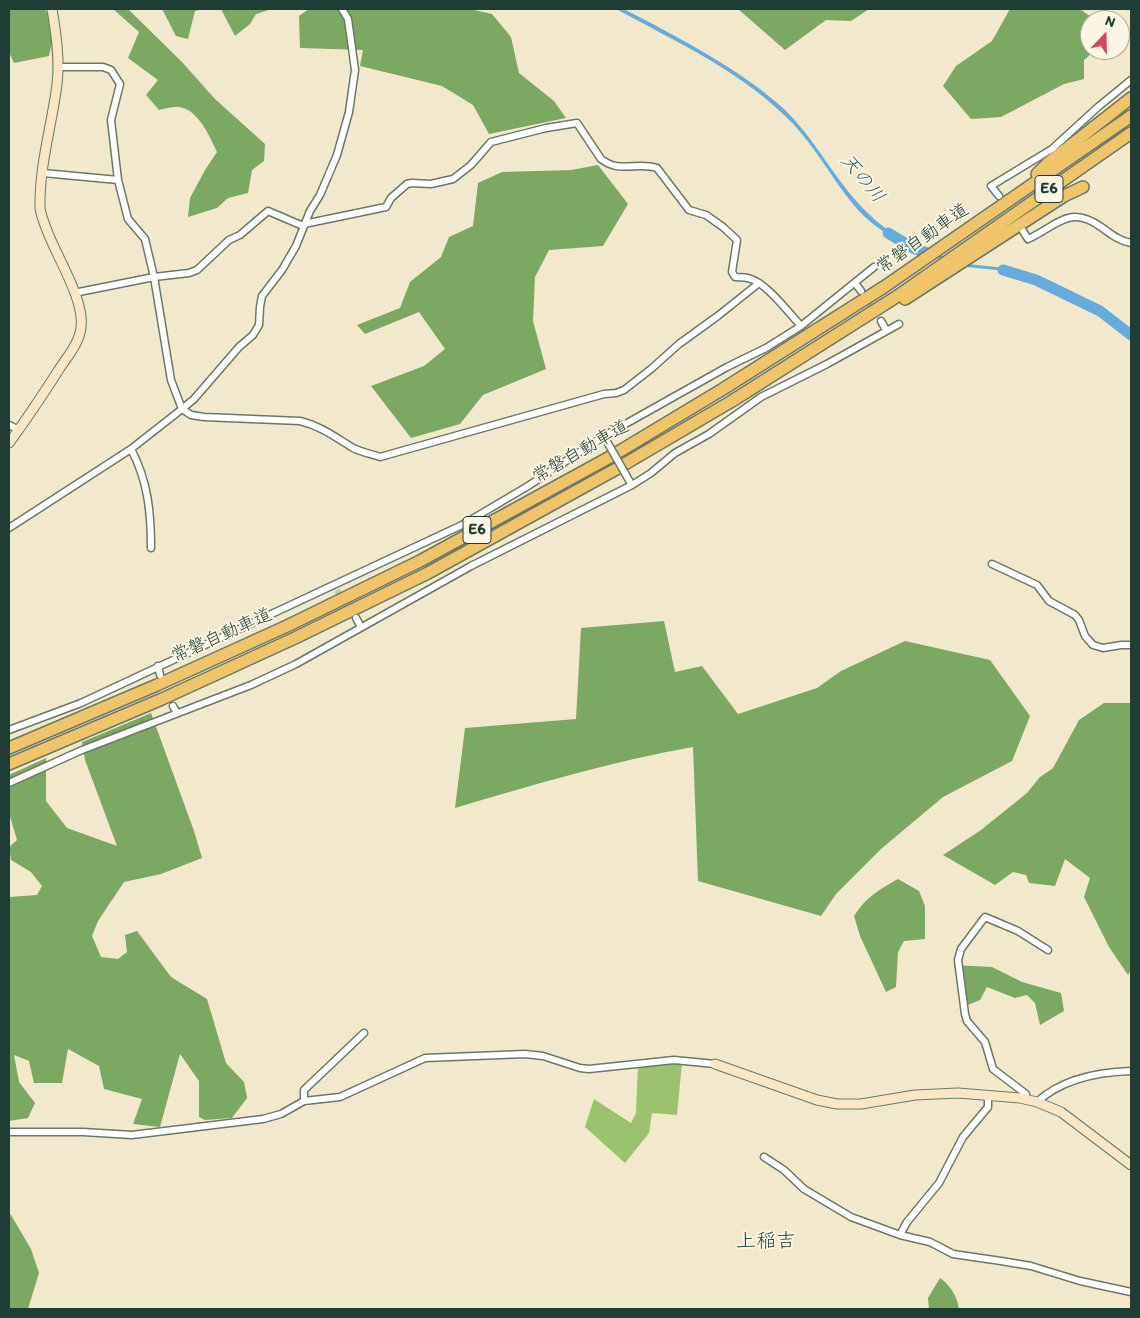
<!DOCTYPE html>
<html>
<head>
<meta charset="utf-8">
<style>
	body { margin:0 }
	#map { position:relative; width:1140px; height:1318px; overflow:hidden; background:#f2e8cc; font-family:Itim,sans-serif }
	canvas { display:block }
	.frame { position:absolute; inset:0; border:10px solid #1f3d34; pointer-events:none }
	.north { position:absolute; left:1080px; top:10px; width:50px; height:50px; box-sizing:border-box; background:#fcf5e5; border:1px solid #a4ab9e; border-radius:50%; rotate:21deg; font-size:14px; font-weight:700; line-height:20px; text-align:center; color:#1f3d34 }
	.north::after { content:''; display:block; margin:auto; width:18px; height:22px; background:#d1495b; clip-path:polygon(50% 0,100% 100%,50% 72%,0 100%) }
</style>
</head>
<body>
<div id="map">
<canvas width="1140" height="1318"></canvas>
<div class="frame"></div>
<div class="north">N</div>
</div>
<script>
const context = document.querySelector('canvas').getContext('2d');
context.lineJoin = 'round';
function paint(path, color) { context.fillStyle = color; context.fill(path, 'evenodd'); }
function strokePath(path, color, width, dash) { context.strokeStyle = color; context.lineWidth = width; context.lineCap = dash ? 'butt' : 'round'; context.setLineDash(dash || []); context.stroke(path); }
function label(font, color, halo, rows, align = 'center') {
  context.font = font + ' Itim,"Klee One",sans-serif'; context.lineWidth = 4; context.setLineDash([]); context.textBaseline = 'middle'; context.strokeStyle = halo; context.fillStyle = color; for (const [text, x, y, turn = 0] of rows) {
    context.save(); context.translate(x, y); context.rotate((+turn || 0) * Math.PI / 180); context.textAlign = isNaN(turn) ? turn : align; if (halo) context.strokeText(text, 0, 0); context.fillText(text, 0, 0); context.restore();
  }
}
paint(new Path2D(`
	M657,1063H682L677,1115L652,1113L649,1133L625,1163L585,1127L594,1099L631,1123L636,1113L638,1065Z`), '#9bc36e');
paint(new Path2D(`
	M9,9H45L55,27L49,56L14,63L9,52Z
	M113,9H128L182,62L215,99L265,144L264,161L252,170L248,193L228,198L217,208L188,217L190,198L205,170L217,152C210,137 198,109 179,107C173,106 165,109 159,110L146,95L158,80L128,58L139,32Z
	M162,9H205L195,11L188,39L176,36Z
	M221,9H272L256,14L250,24L235,36Z
	M309,9H470L492,14L511,37L519,73L554,101L566,118L489,134L473,105L442,86L360,66L363,50L300,48L299,16Z
	M738,9H869L851,21L826,20L785,50Z
	M1010,9H1080L1095,20H1090V50H1095L1084,60V79L1064,84L1001,117L971,119L943,86L956,66L992,41Z
	M598,165L628,204L603,246L549,250L535,277L533,321L546,369L483,395L460,424L411,438L371,386L424,366L445,349L419,312L365,334L357,325L400,308L410,282L441,257L449,237L473,226L478,183L502,172L571,170Z
	M664,621L675,672L702,666L738,714L817,688L841,671L905,641L990,660L1030,716L1012,761L943,797L881,849L836,894L821,916L698,881L693,747C612,761 533,785 455,808L465,728L576,719L581,628Z
	M1104,703H1131V970L1128,975L1109,947L1084,897L1090,878L1065,859L1055,886L1029,883L1026,875L1013,872L995,885L943,855L981,830L1027,793L1040,777L1053,768L1079,720Z
	M151,713L194,831L202,858L161,874L124,882L98,921L92,936L101,957L118,959L127,952L125,935L137,931L171,977L207,999L226,1063L244,1082L247,1098L232,1118L205,1120L199,1117V1081L180,1054L160,1127L133,1124L142,1099L104,1089L99,1066L68,1049L62,1083H34L29,1061L14,1055L19,1082L35,1103L28,1118L9,1121V897L37,895L42,886L31,872L11,860L9,847L17,840L9,813V775L46,758V801L67,828L117,846L85,760L82,742Z
	M898,879L919,891L925,906V939L904,941L898,952L896,987L886,992L860,936L854,916C865,898 880,889 898,879Z
	M954,965L992,967L1022,982L1061,993L1064,1011L1040,1025L1035,1003L1027,995L1015,998L987,987L980,1000L963,1007Z
	M9,1214L11,1215L31,1249L39,1273L28,1309H9Z
	M940,1278C951,1286 957,1296 959,1309H929L928,1298Z`), '#7ca961');
paint(new Path2D(`
	M616,9H624C632,14 642,18 651,23C697,48 746,74 785,110C811,135 828,167 851,195C866,213 882,227 902,240L900,242C885,233 870,223 858,210C831,179 813,141 783,114C736,69 673,40 616,9Z
	M914,247L968,264L996,267L1019,272L1018,275L996,270L967,267L913,250Z`), '#65abdb');
strokePath(new Path2D(`
	M888,233L913,248L927,253
	M1003,270L1036,280L1100,311L1131,335`), '#65abdb', 11);
strokePath(new Path2D(`
	M864,296L881,321
	M337,590L351,612`), '#c8c6ae', 6, [6, 3]);
const street = new Path2D(`
	M59,67H103L111,70L120,84L111,120L118,180
	M43,173L118,180L128,219L145,239L154,277L171,380L182,409L191,415L204,417L300,421C321,426 335,437 353,448C361,452 371,454 380,457L604,394L616,393L624,390L651,369L679,344L719,315L759,283
	M999,196L991,186L1052,149L1098,107L1131,80
	M304,224L386,207L391,198L407,184L412,183L431,184L453,179L471,165L491,142L546,128L577,123L601,159C620,174 637,161 657,168L689,210L706,215L723,227L737,240L732,272L735,277C741,277 746,277 751,279C767,284 789,313 801,326
	M1023,231L1028,239C1057,226 1069,204 1101,227C1111,234 1119,241 1131,243
	M855,283L861,291
	M74,293L154,277L189,273L197,270L229,240L240,235L268,211L303,226
	M881,321L886,330
	M9,425L19,430
	M131,449C148,481 151,513 151,548
	M9,528L131,449L182,409L194,399L239,347L253,335L259,325L260,307L262,296L282,270L296,246L310,211L320,195L337,155L349,112L355,70L348,19L342,9
	M992,564L1037,585L1049,601L1075,615L1079,620L1085,636L1093,645L1103,648L1121,645H1131
	M356,618L361,627
	M158,666L160,675
	M173,706L177,713
	M9,730L81,703L462,525L528,486L604,436L727,367L766,348L801,326L874,267
	M9,783L82,750L251,685L296,664L471,566L632,485L651,473L675,453L709,434L761,397L827,364L899,324
	M1026,1099V1094L993,1069L985,1042L967,1021L965,1014L958,960L961,949L985,917L1018,931L1048,950
	M304,1101V1090L364,1033
	M1037,1102C1062,1079 1098,1072 1131,1071
	M9,1132H83L132,1135L263,1119L281,1114L304,1101L340,1097L425,1058L525,1054L543,1056L580,1068L589,1069L674,1060L715,1064
	M764,1157L784,1170L804,1189L851,1217L900,1235L930,1242L953,1254L1001,1261L1031,1266L1080,1281L1131,1292
	M900,1235L907,1222L939,1183L963,1137L988,1107V1096`);
const secondary = new Path2D(`
	M9,443C26,420 42,396 58,371C66,358 79,344 81,328C85,301 58,259 48,233C45,225 41,216 40,208C39,166 52,125 57,84C60,60 56,33 52,9
	M715,1064L817,1100L837,1104H861L915,1095L958,1093L1020,1098L1037,1102L1061,1112L1131,1165`);
const highway = new Path2D(`
	M1037,174L1048,163L1131,98
	M905,299L1064,196L1083,187
	M9,748L157,685L287,626L420,561L610,457L723,389L884,287L1131,116
	M9,764L162,699L295,638L428,573L618,468L732,401L896,297L1131,133`);
strokePath(street, '#697969', 9);
strokePath(secondary, '#697969', 11);
strokePath(highway, '#697969', 14);
strokePath(street, '#fff', 6);
strokePath(secondary, '#f9e7c3', 9);
strokePath(highway, '#f0c469', 11);
const streetBridge = new Path2D(`
	M606,440L630,482`);
strokePath(streetBridge, '#697969', 9, []);
strokePath(streetBridge, '#fff', 6);
for (const [x, y, w] of [
	[1049,189,28],
	[477,530,28]
]) { const box = new Path2D(); box.roundRect(x - w / 2, y - 13.5, w, 27, 4); context.fillStyle = '#fcf5e5'; context.fill(box); strokePath(box, '#1f3d34', 1); }
label('bold 16px', '#1f3d34', null, [
	["E6",1049,189],
	["E6",477,530]
]);
label('18px', '#1f3d34', '#fcf5e5', [
	["常磐自動車道",923,239,-35],
	["常磐自動車道",581,452,-30],
	["常磐自動車道",222,636,-24]
]);
label('italic 19px', '#345e66', '#fcf5e5', [
	["天の川",862,179,50]
]);
label('20px', '#1f3d34', '#fcf5e5', [
	["上稲吉",766,1242]
]);
</script>
</body>
</html>
